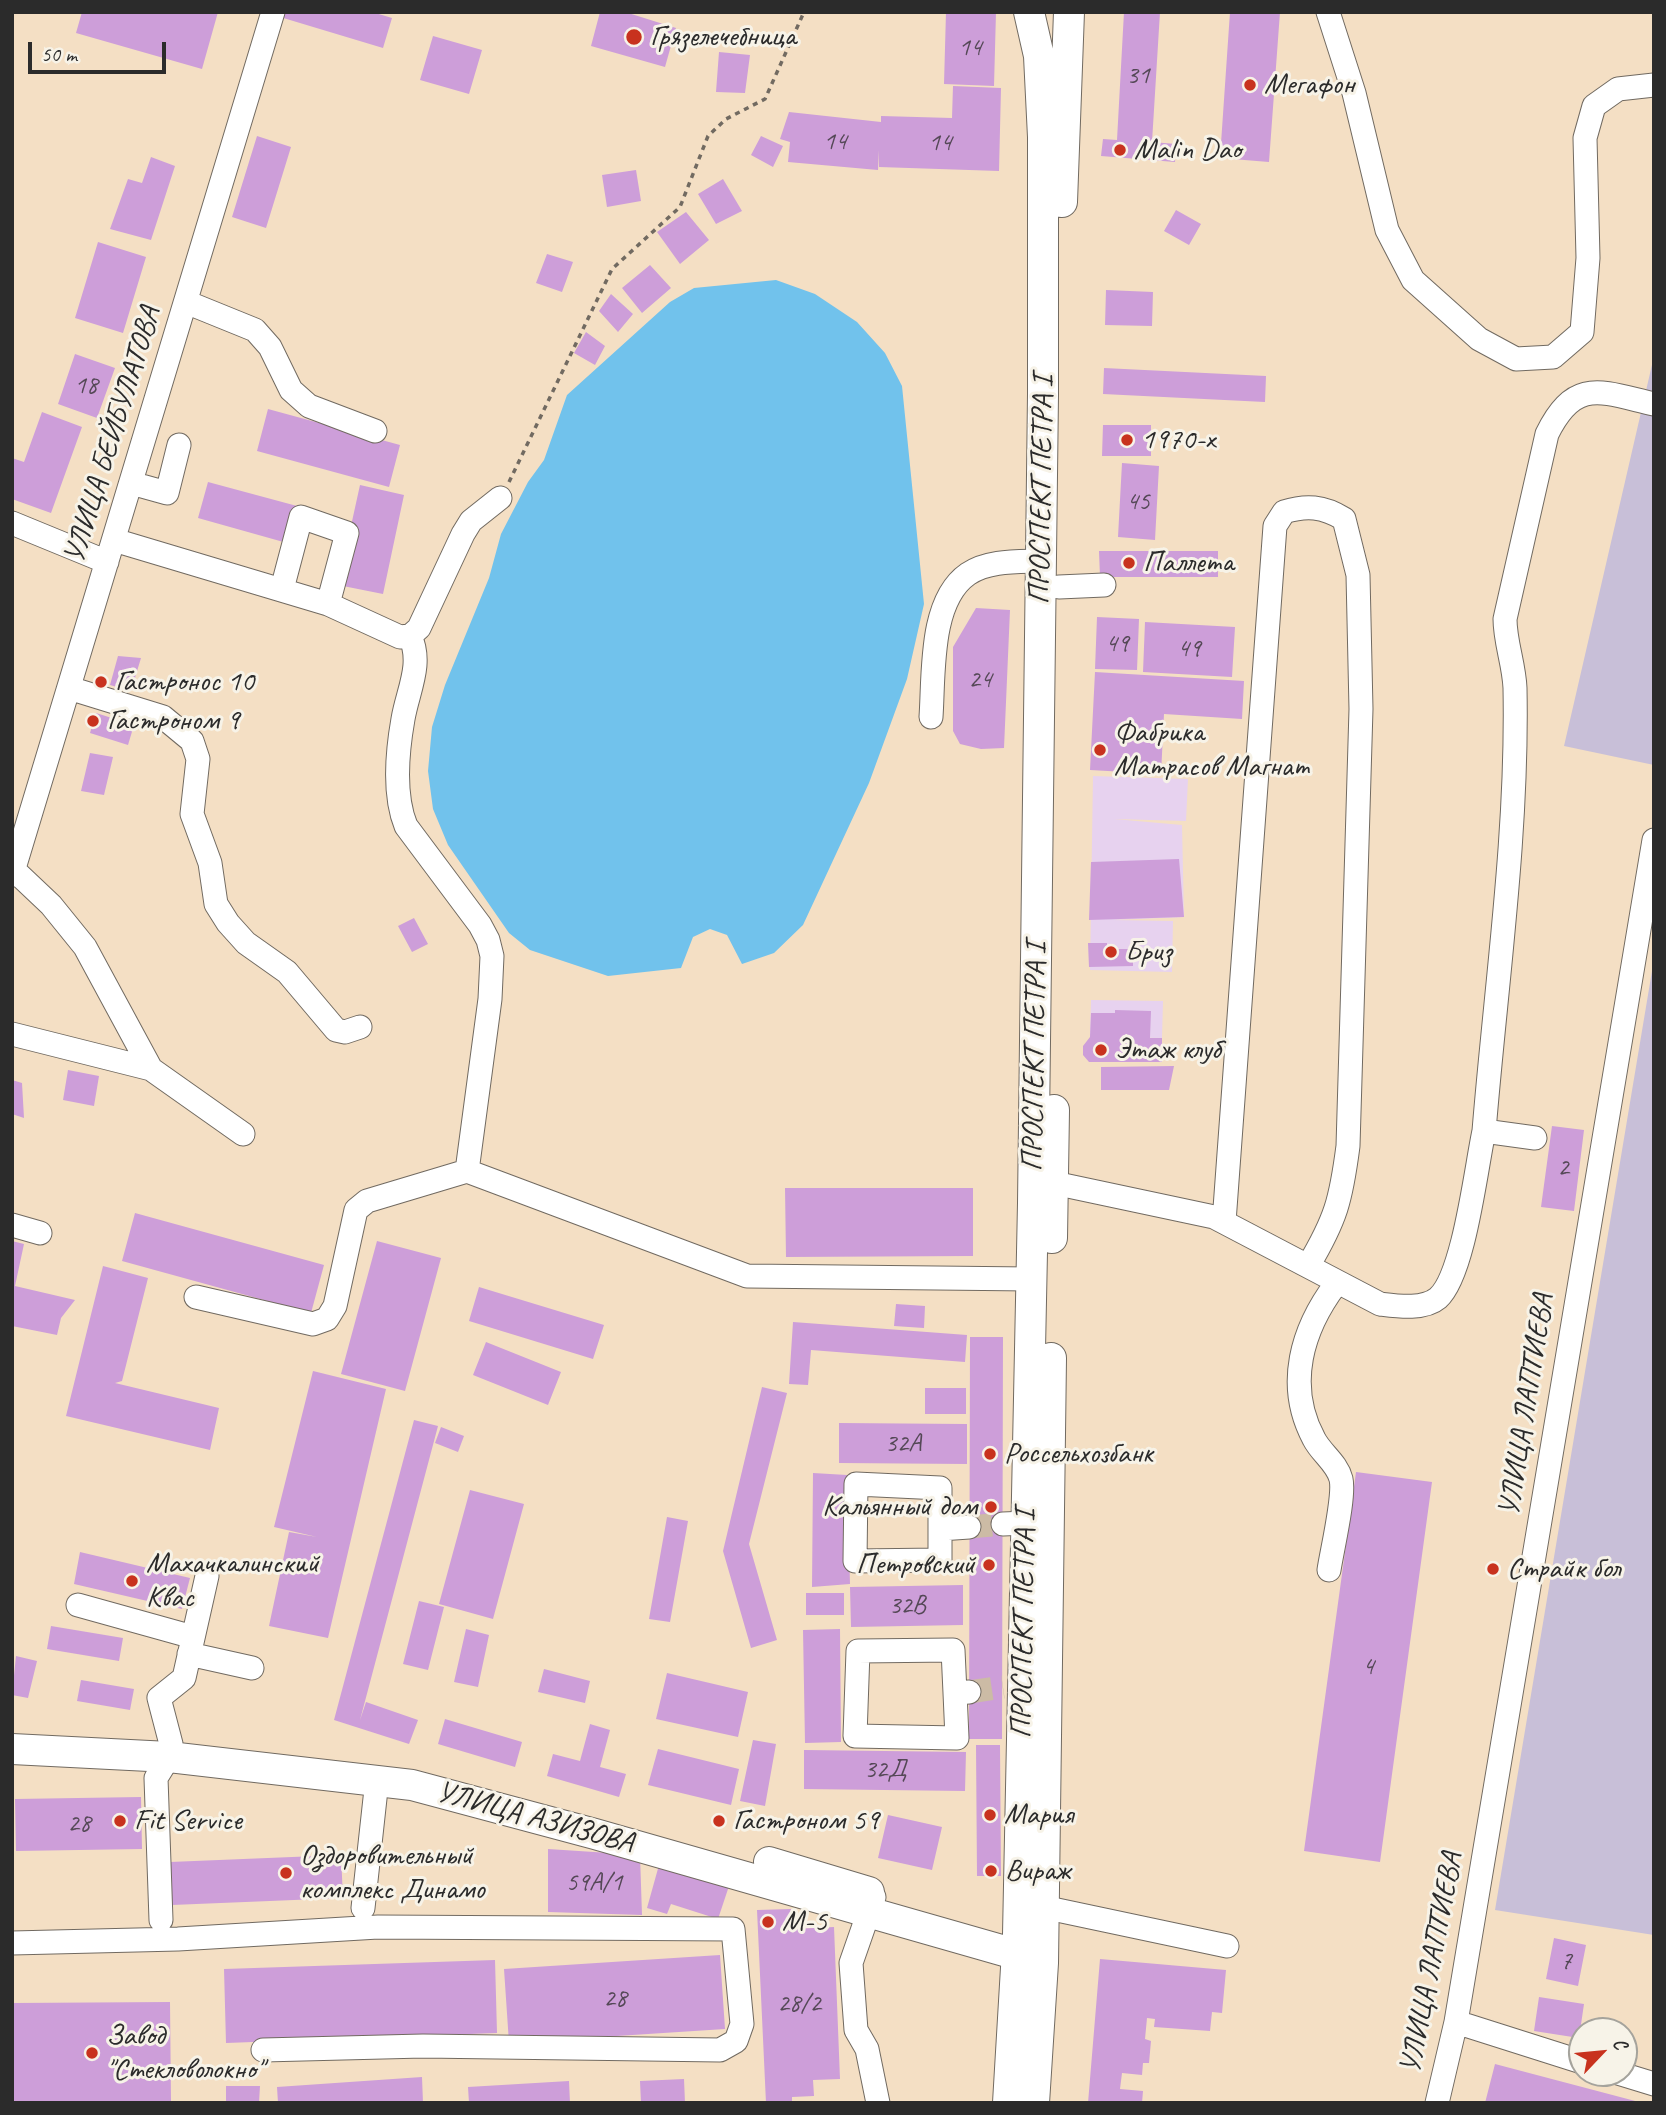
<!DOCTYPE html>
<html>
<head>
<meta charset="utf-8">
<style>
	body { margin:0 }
	#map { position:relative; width:1666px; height:2115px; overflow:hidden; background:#f4dfc4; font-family:Caveat,sans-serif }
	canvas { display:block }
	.frame { position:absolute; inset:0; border:14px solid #2b2b2b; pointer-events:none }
	.north { position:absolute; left:1568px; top:2017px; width:70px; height:70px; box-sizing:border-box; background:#f7f3e8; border:2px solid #a5a39c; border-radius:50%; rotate:64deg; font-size:19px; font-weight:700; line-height:28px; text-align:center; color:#2b2b2b }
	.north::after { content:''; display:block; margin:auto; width:24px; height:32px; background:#c8321e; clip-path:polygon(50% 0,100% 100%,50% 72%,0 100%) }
	.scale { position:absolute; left:28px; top:42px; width:138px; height:32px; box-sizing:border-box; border:4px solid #2b2b2b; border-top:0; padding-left:9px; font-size:21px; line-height:24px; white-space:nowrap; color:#2b2b2b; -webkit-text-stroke:5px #f7f3e8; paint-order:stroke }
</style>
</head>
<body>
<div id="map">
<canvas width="1666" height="2115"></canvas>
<div class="frame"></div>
<div class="north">С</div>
<div class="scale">50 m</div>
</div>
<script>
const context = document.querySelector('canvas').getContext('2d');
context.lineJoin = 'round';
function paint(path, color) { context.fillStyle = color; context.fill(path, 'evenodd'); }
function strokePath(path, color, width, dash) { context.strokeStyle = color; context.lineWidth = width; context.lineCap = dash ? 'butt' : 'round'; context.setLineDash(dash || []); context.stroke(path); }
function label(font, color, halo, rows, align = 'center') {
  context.font = font + ' Caveat,sans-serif'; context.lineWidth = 6; context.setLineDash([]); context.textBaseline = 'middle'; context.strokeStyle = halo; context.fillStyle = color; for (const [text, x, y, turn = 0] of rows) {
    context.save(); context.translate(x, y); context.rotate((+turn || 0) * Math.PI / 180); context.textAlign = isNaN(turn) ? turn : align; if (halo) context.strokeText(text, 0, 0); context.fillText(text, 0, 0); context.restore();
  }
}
paint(new Path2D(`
	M1093,776L1188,779L1186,821L1114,819L1182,825L1184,917L1113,920L1173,921L1172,972L1090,970Z
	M1091,1000L1163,1001L1162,1038L1090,1037Z`), '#e7d2ef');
paint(new Path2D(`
	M1654,356V765L1564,746Z
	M1654,959V1935L1495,1910Z`), '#c8bfd8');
paint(new Path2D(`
	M776,280L815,294L857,322L885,353L902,386L924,604L907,679L869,783L803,925L774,953L742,964L727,935L710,929L693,937L681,968L608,976L530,950L509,933L448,845L433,809L428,771L432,727L445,685L489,578L501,534L528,482L544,460L567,395L670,302L694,288Z`), '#71c2ec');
paint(new Path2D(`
	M82,12H218L202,69L76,33Z
	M281,12H372L392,18L383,48L280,17Z
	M600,12H625L676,28L665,67L591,46Z
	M946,12H996L994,86L944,84Z
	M1124,12H1160L1152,142L1176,144L1175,162L1101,156L1103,139L1117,140Z
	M1230,12H1280L1269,162L1220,158Z
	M433,36L482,50L469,94L420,80Z
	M719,52L750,55L745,93L716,92Z
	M953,86L1001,88L999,171L879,167V150L878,170L788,162L790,142L780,139L789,112L881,122V116L952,118Z
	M257,136L291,147L266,228L232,217Z
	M761,136L783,146L773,167L751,155Z
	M151,157L175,166L151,240L110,229L128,179L142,183Z
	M636,170L641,201L607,207L602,175Z
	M723,179L742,211L716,224L698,194Z
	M1176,210L1201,224L1189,245L1164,231Z
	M686,212L709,240L680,264L657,232Z
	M98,242L146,257L123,333L75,318Z
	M547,254L573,262L562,292L536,283Z
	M650,265L671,288L642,313L622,288Z
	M1106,290L1153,292L1152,326L1105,325Z
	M611,294L633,314L618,332L599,311Z
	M586,332L605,346L595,365L574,353Z
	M75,354L115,368L97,418L58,404Z
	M1104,368L1266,376L1265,402L1103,394Z
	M268,409L400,445L389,487L257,451Z
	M42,412L82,427L51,513L12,499V458L24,462Z
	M1103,425H1151V456H1102Z
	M1122,463L1159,466L1155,540L1118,537Z
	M208,482L297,506L287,543L198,518Z
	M360,485L404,495L383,594L338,585Z
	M1099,551H1218V577H1100Z
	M976,608L1010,610L1004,748L981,749L960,744L953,731V647Z
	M1097,617L1139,619L1137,670L1095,669Z
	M1145,622L1235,627L1232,677L1143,672Z
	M118,656L141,658L131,691L110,685Z
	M1095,672L1244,681L1242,719L1164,714L1161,774L1090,770Z
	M96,713L134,725L128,745L90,733Z
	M90,753L113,757L104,795L81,791Z
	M1179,859L1184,917L1089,920L1091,862Z
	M414,918L428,944L412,952L398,926Z
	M1088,943H1107V949H1133V966L1089,967Z
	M1115,1010L1151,1011L1150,1038H1162V1062H1089L1083,1055V1046L1090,1037L1091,1013H1115Z
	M1174,1066L1169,1090H1101V1067Z
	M68,1070L99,1076L94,1106L63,1100Z
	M12,1080L22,1083L24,1118L12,1114Z
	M1552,1126L1584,1130L1574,1211L1541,1207Z
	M785,1188H973V1256L786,1257Z
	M135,1213L324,1265L311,1313L122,1261Z
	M12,1241L24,1244L15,1286L75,1300L61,1318L57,1335L12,1326Z
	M377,1241L441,1258L405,1391L341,1374Z
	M103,1266L148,1278L122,1381L115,1383L219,1408L210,1450L66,1416Z
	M479,1287L604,1325L593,1359L469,1321Z
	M896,1304L925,1306L924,1328L894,1326Z
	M793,1322L967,1335L965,1362L811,1350L808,1385L789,1384Z
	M970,1337H1003L1002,1739H969Z
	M486,1342L561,1372L548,1405L473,1375Z
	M313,1371L386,1389L328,1638L269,1626L289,1532L317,1537L274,1527Z
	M762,1387L787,1393L749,1544L777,1640L751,1648L723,1551Z
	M925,1388H966V1414H925Z
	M414,1420L438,1426L360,1720L366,1702L418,1720L409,1744L334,1720Z
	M839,1423L967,1424V1464L839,1463Z
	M441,1427L464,1436L458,1452L435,1443Z
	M1356,1472L1432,1482L1380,1862L1304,1851Z
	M813,1473L847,1475L850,1584L812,1587Z
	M470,1490L524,1504L493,1619L439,1604Z
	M667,1517L688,1521L670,1622L649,1619Z
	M80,1552L190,1578L182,1609L74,1584Z
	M963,1585V1625L851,1627L850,1587Z
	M806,1593H844V1615H806Z
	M419,1601L444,1607L428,1670L403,1664Z
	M51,1626L123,1638L119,1661L47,1649Z
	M466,1629L489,1635L478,1687L454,1682Z
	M840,1629L841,1742L805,1743L803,1630Z
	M16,1656L37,1661L28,1698L12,1695Z
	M544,1669L590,1681L585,1703L538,1692Z
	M667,1673L748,1692L738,1737L656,1719Z
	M81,1680L134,1689L130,1710L77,1701Z
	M445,1719L522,1742L515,1767L438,1744Z
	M590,1724L610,1730L600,1767L626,1774L619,1797L547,1776L553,1754L580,1761Z
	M753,1740L776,1744L765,1806L740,1801Z
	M976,1745H1000L1001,1876H977Z
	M658,1749L739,1769L731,1805L648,1785Z
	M804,1750L966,1752L965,1791L804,1789Z
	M141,1797L142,1849L16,1851L15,1799Z
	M888,1815L942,1827L932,1870L878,1858Z
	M548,1849L640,1855L642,1915L548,1912Z
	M341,1855L343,1898L172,1905L170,1862Z
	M659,1865L729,1886L718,1919L671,1904L667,1914L647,1908Z
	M791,1909L792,1929L834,1927L840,2079L813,2080L814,2096L792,2097V2103H766L757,1910Z
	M1554,1938L1586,1945L1578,1986L1546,1979Z
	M720,1955L725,2029L509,2043L504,1969Z
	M1100,1959L1226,1970L1222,2013L1212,2012L1210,2031L1154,2027L1155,2019L1147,2018L1145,2039L1151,2041L1149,2063H1143L1142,2075L1122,2073L1120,2089L1143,2091L1142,2103H1088Z
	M495,1960L497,2033L226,2043L224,1969Z
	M1539,1997L1584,2004L1579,2038L1534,2031Z
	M170,2002L171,2103H12V2003Z
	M1495,2064L1639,2102V2103H1485Z
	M422,2077L423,2103H278L277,2087Z
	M684,2079L685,2103H641L640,2081Z
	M569,2081L570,2103H469L468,2087Z
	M226,2086H260L259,2103H226Z`), '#cd9ed9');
strokePath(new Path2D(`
	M969,1527L1003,1524
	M969,1692L1003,1687`), '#ccbba5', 23, [23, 11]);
const minor = new Path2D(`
	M1328,12L1354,93L1387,230L1413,280L1479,339L1516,359L1553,357L1582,332L1588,258L1585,138L1594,106L1618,89L1654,85
	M186,302L255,330L270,347L291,390L309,406L375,431
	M131,483L167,493L179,445
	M12,523L107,562
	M114,540L328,604L400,637L410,636L419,628L463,534L471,521L500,498
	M1059,587L1104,585
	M282,589L301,517L347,533L328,604
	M410,636C423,664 408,690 403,719C397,753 393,794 406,826L480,925L488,940L492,956L490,999L467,1171
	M69,688L163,717L192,741L198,759L192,814L210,863L216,904L228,923L246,943L287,972L336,1030L345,1032L360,1027
	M931,717C934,675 929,601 968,574C989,560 1018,562 1042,561
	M14,870L51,905L85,947L151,1069L243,1134
	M12,875L273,12
	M12,1034L151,1069
	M1484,1131C1496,984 1518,835 1515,688C1514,664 1505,642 1505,619L1547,434C1575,377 1601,392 1654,404
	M1054,1183L1214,1217L1380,1304C1397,1306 1424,1310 1438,1298C1464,1275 1476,1168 1484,1131L1535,1138
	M1224,1222L1275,526L1284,512C1306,505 1323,506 1344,519L1358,575L1361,709L1348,1146C1341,1200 1336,1219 1308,1266
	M12,1225L40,1233
	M196,1297L313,1324L327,1319L335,1306L356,1210L367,1201L467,1171L747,1276L1031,1279
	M1003,1524L1026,1523
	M940,1529V1488L856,1484L855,1561L940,1560V1529L969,1527
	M1329,1570C1332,1550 1345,1496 1341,1479C1337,1463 1321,1453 1314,1439C1285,1385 1302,1329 1336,1284
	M78,1605L193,1637
	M189,1654L252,1668
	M955,1693L953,1650L858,1651L855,1736L957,1738L955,1693L969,1692
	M874,1897L851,1963L856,2030L867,2049L878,2103
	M1043,1907L1227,1946
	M363,1908L377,1780
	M161,1920L156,1778L169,1757L171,1744L159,1698L184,1678L207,1576
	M12,1943L178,1939L378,1927L733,1929L742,2024L736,2041L720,2050L423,2046L263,2050
	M1456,2022L1582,2062
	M1618,2073L1654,2084
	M1437,2103L1456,2022L1654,840`);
const major = new Path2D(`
	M1062,202L1069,12
	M1052,1238L1054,1110
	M12,1749L169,1757L412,1785L595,1834L1036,1960
	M769,1862L869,1892
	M1008,2103L1018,1934L1033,1203L1043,394V137L1039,56L1029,12
	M1034,2103L1043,1963L1051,1358`);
strokePath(minor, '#716a61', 25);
strokePath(major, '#716a61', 32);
strokePath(new Path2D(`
	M509,482L612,269L680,207L708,136L726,119L765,99L804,12`), '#716a61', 3.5, [5, 5]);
strokePath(minor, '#fff', 23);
strokePath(major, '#fff', 30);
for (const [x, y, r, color] of [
	[634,37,9,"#c8321e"],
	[1250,85,7,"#c8321e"],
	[1120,150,7,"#c8321e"],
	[1127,440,7,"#c8321e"],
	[1129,563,7,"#c8321e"],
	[101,682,7,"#c8321e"],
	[93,721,7,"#c8321e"],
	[1100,750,7,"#c8321e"],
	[1111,952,7,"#c8321e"],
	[1101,1050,7,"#c8321e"],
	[990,1454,7,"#c8321e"],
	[991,1507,7,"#c8321e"],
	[989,1565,7,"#c8321e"],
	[1493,1569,7,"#c8321e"],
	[132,1581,7,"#c8321e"],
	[990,1815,7,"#c8321e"],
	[120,1821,7,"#c8321e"],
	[719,1821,7,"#c8321e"],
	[991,1871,7,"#c8321e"],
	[286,1873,7,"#c8321e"],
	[768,1922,7,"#c8321e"],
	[92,2053,7,"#c8321e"]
]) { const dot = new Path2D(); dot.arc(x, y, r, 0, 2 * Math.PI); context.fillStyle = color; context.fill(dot); strokePath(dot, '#f7f3e8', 2.5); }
label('26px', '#544856', null, [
	["14",970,48],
	["31",1138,76],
	["14",835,142],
	["14",940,143],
	["18",86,386],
	["45",1138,502],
	["49",1117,644],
	["49",1189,649],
	["24",980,680],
	["2",1563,1168],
	["32А",903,1444],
	["32В",907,1606],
	["4",1368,1667],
	["32Д",885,1770],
	["28",79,1824],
	["59А/1",594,1883],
	["7",1566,1962],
	["28",615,1999],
	["28/2",799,2004]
]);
label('30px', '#2b2b2b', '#f7f3e8', [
	["Грязелечебница",650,37],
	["Мегафон",1264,85],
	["Malin Dao",1134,150],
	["1970-х",1141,440],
	["Паллета",1143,563],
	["Гастронос 10",115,682],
	["Гастроном 9",107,721],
	["Фабрика",1114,733],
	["Матрасов Магнат",1114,767],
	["Бриз",1125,952],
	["Этаж клуб",1115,1050],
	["Россельхозбанк",1004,1454],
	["Кальянный дом",977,1507,"right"],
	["Махачкалинский",146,1564],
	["Квас",146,1598],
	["Петровский",975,1565,"right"],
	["Страйк бол",1507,1569],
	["Мария",1004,1815],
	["Fit Service",134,1821],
	["Гастроном 59",733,1821],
	["Оздоровительный",300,1856],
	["комплекс Динамо",300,1890],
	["Вираж",1005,1871],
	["М-5",782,1922],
	["Завод",106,2036],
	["\"Стекловолокно\"",106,2070]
], 'left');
label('30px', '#2b2b2b', '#f7f3e8', [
	["УЛИЦА БЕЙБУЛАТОВА",113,435,-73],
	["ПРОСПЕКТ ПЕТРА I",1042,490,-89],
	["ПРОСПЕКТ ПЕТРА I",1035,1057,-89],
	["УЛИЦА ЛАПТИЕВА",1527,1405,-81],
	["ПРОСПЕКТ ПЕТРА I",1024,1624,-89],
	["УЛИЦА АЗИЗОВА",535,1818,15],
	["УЛИЦА ЛАПТИЕВА",1432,1963,-79]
]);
</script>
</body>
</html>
